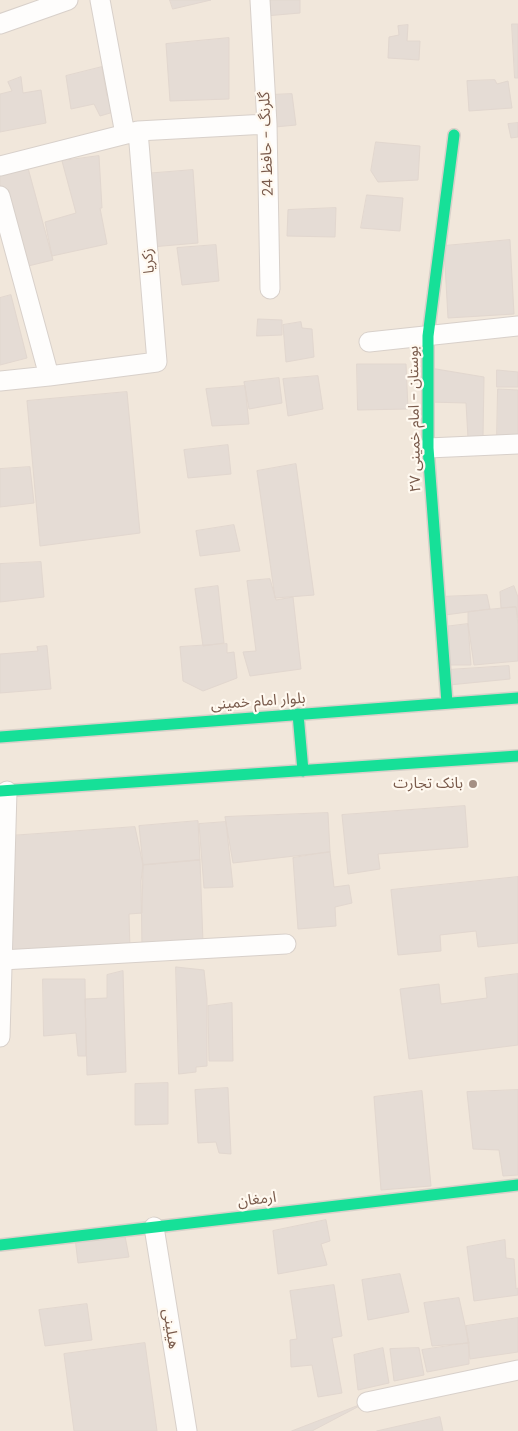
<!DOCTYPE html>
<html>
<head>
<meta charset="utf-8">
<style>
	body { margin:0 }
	canvas { display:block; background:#f8f4ee }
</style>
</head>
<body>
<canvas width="518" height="1431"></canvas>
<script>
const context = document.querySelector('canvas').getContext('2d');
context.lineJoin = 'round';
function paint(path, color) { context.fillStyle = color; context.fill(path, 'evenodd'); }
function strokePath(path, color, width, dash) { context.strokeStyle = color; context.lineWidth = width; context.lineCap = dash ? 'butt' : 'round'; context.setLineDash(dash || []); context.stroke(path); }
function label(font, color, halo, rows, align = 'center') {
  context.font = font + ' "DM Sans","Noto Sans Arabic",sans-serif'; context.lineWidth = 4.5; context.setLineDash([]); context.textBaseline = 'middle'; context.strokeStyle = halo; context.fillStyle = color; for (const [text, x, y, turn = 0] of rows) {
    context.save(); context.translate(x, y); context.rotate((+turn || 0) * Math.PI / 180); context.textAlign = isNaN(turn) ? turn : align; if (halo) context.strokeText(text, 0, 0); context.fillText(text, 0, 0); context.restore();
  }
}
paint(new Path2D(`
	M0,0H518V1431H0Z`), '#f1e7db');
const building = new Path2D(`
	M170,0H211L173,9Z
	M265,0H300V13L265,16Z
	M512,24H518V78H515Z
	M408,25L407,41H420L419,60L388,58L389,37L399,35L398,26Z
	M229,38V99L170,101L166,44Z
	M102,67L107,96L113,95L117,111L100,116L94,104L71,109L66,76Z
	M21,77L23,93L41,90L46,123L0,132V94L12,91L8,82Z
	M495,80L497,84L508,81L512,108L469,111L467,81Z
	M292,94L296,125L275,127L270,95Z
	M518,123V137L511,138L508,124Z
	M376,142L420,146L418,180L378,182L371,171Z
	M99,156L102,208H100L107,244L52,256L45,222L76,213L62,161Z
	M28,168L53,260L24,267L0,185V171Z
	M193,170L198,243L151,247L144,174Z
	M367,195L403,198L400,231L361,228Z
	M336,208L335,237L287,236L288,210Z
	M510,240L514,314L448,318L444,246Z
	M216,245L219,281L182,285L177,248Z
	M11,295L27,358L0,365V298Z
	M258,319L282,320V335L257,336Z
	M301,322L302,328L312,329L314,357L286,362L283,325Z
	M357,364H406L408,409L358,410Z
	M430,368L484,377L483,437L468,438L466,403L429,402Z
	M497,370L518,372V387H497Z
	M318,376L323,409L288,416L283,379Z
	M279,378L282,403L249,409L244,382Z
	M245,386L249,424L212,426L206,389Z
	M498,389L518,390V439H497Z
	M127,392L140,533L40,546L27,401Z
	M228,445L231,474L188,478L184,450Z
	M296,464L314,595L275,598L257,471Z
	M30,467L34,503L0,507V469Z
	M234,525L240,551L200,556L196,531Z
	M41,562L44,597L0,602V564Z
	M270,579L276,600L293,597L301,669L250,676L243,652L256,651L247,581Z
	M218,586L224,643L203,646L195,589Z
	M514,586L518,597V618L516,607L501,608L500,592Z
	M487,595L490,609L445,615L440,597Z
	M516,607L518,625V661L474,665L468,624V612Z
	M468,624L471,665H447L444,627Z
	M227,644V653L234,652L237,678L203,691L183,681L180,647Z
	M47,646L51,689L0,693V654L38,651L37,647Z
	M509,666L510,679L449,685L447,670Z
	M465,806L468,847L378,854L380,869L348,874L342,815Z
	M328,813L330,852L233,863L225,817Z
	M198,821L200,860L143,865L139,826Z
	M226,822L233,887L204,888L199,824Z
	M135,827L143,865L142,913L129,914L130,950L10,957L9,836Z
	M330,852L334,887L349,885L352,903L335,907L336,926L298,929L293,858Z
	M200,860L203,943L142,948L141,881L143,865Z
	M518,877V943L478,947L476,931L440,935L441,951L398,955L391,890Z
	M176,967L204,970L207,999V1066L196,1067V1072L179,1074Z
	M123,971L126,1072L87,1075L85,999L107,998V975Z
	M518,974V1045L409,1059L400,989L439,984L441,1004L487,998L485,978Z
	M43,979H85L86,1056H78L76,1033L44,1036Z
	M232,1003L233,1061H209L208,1006Z
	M168,1083V1124L135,1125V1084Z
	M228,1088L231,1154L219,1153L216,1142L198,1143L195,1090Z
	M518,1090V1175L503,1176L499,1150L473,1149L467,1092Z
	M422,1091L431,1186L381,1190L374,1097Z
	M326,1220L330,1241L321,1244L327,1265L278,1274L273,1231Z
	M124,1231L129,1257L78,1263L75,1238Z
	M505,1240L506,1258L514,1259L516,1289L518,1288V1295L474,1301L467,1247Z
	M400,1274L409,1312L368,1320L362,1280Z
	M334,1285L342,1336L332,1338L342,1393L318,1397L312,1365L291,1367L290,1340L297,1339L290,1291Z
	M459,1298L469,1343L432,1346L424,1303Z
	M87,1304L92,1340L45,1346L39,1310Z
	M518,1318V1352L470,1359L466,1326Z
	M145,1343L157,1431H74L64,1354Z
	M469,1343V1364L427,1372L422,1350Z
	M383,1348L389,1383L358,1390L354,1355Z
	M419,1348L424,1375L394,1381L390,1349Z
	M367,1402L312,1431H292Z
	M440,1417L443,1431H377Z`);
paint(building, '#e5dcd5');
strokePath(building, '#e2d7cf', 1);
const street = new Path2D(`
	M100,0L125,134
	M260,0L267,124L270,289
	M0,24L68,0
	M0,166L138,131L267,124
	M0,196L49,376
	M369,342L518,326
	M0,381L49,376L157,362L138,131
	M428,448L518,444
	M2,960L286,944
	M0,1037L7,791
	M154,1227L187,1431
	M367,1402L518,1370`);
const fast = new Path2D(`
	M447,703L428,448V336L454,135
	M298,714L303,771
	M0,737L518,698
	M0,791L518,756
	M0,1245L518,1185`);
strokePath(street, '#d8d0ca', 21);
strokePath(fast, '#d8d0c9', 14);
strokePath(street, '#fefdfc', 19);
strokePath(fast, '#16e098', 11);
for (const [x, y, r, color] of [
	[473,784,5,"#a59084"]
]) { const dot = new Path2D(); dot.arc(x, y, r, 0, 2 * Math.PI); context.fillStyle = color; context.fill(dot); strokePath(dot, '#fff9f0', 2); }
label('15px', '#795a4b', '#fff9f0', [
	["گلرنگ - حافظ 24",267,144,-92],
	["زکریا",149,261,-95],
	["بوستان - امام خمینی ۲۷",415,419,-91],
	["بلوار امام خمینی",258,702,-4],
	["ارمغان",257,1200,-7],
	["هیلینی",170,1329,81]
]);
label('15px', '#795a4b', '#fff9f0', [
	["بانک تجارت",463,784]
], 'right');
</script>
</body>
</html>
